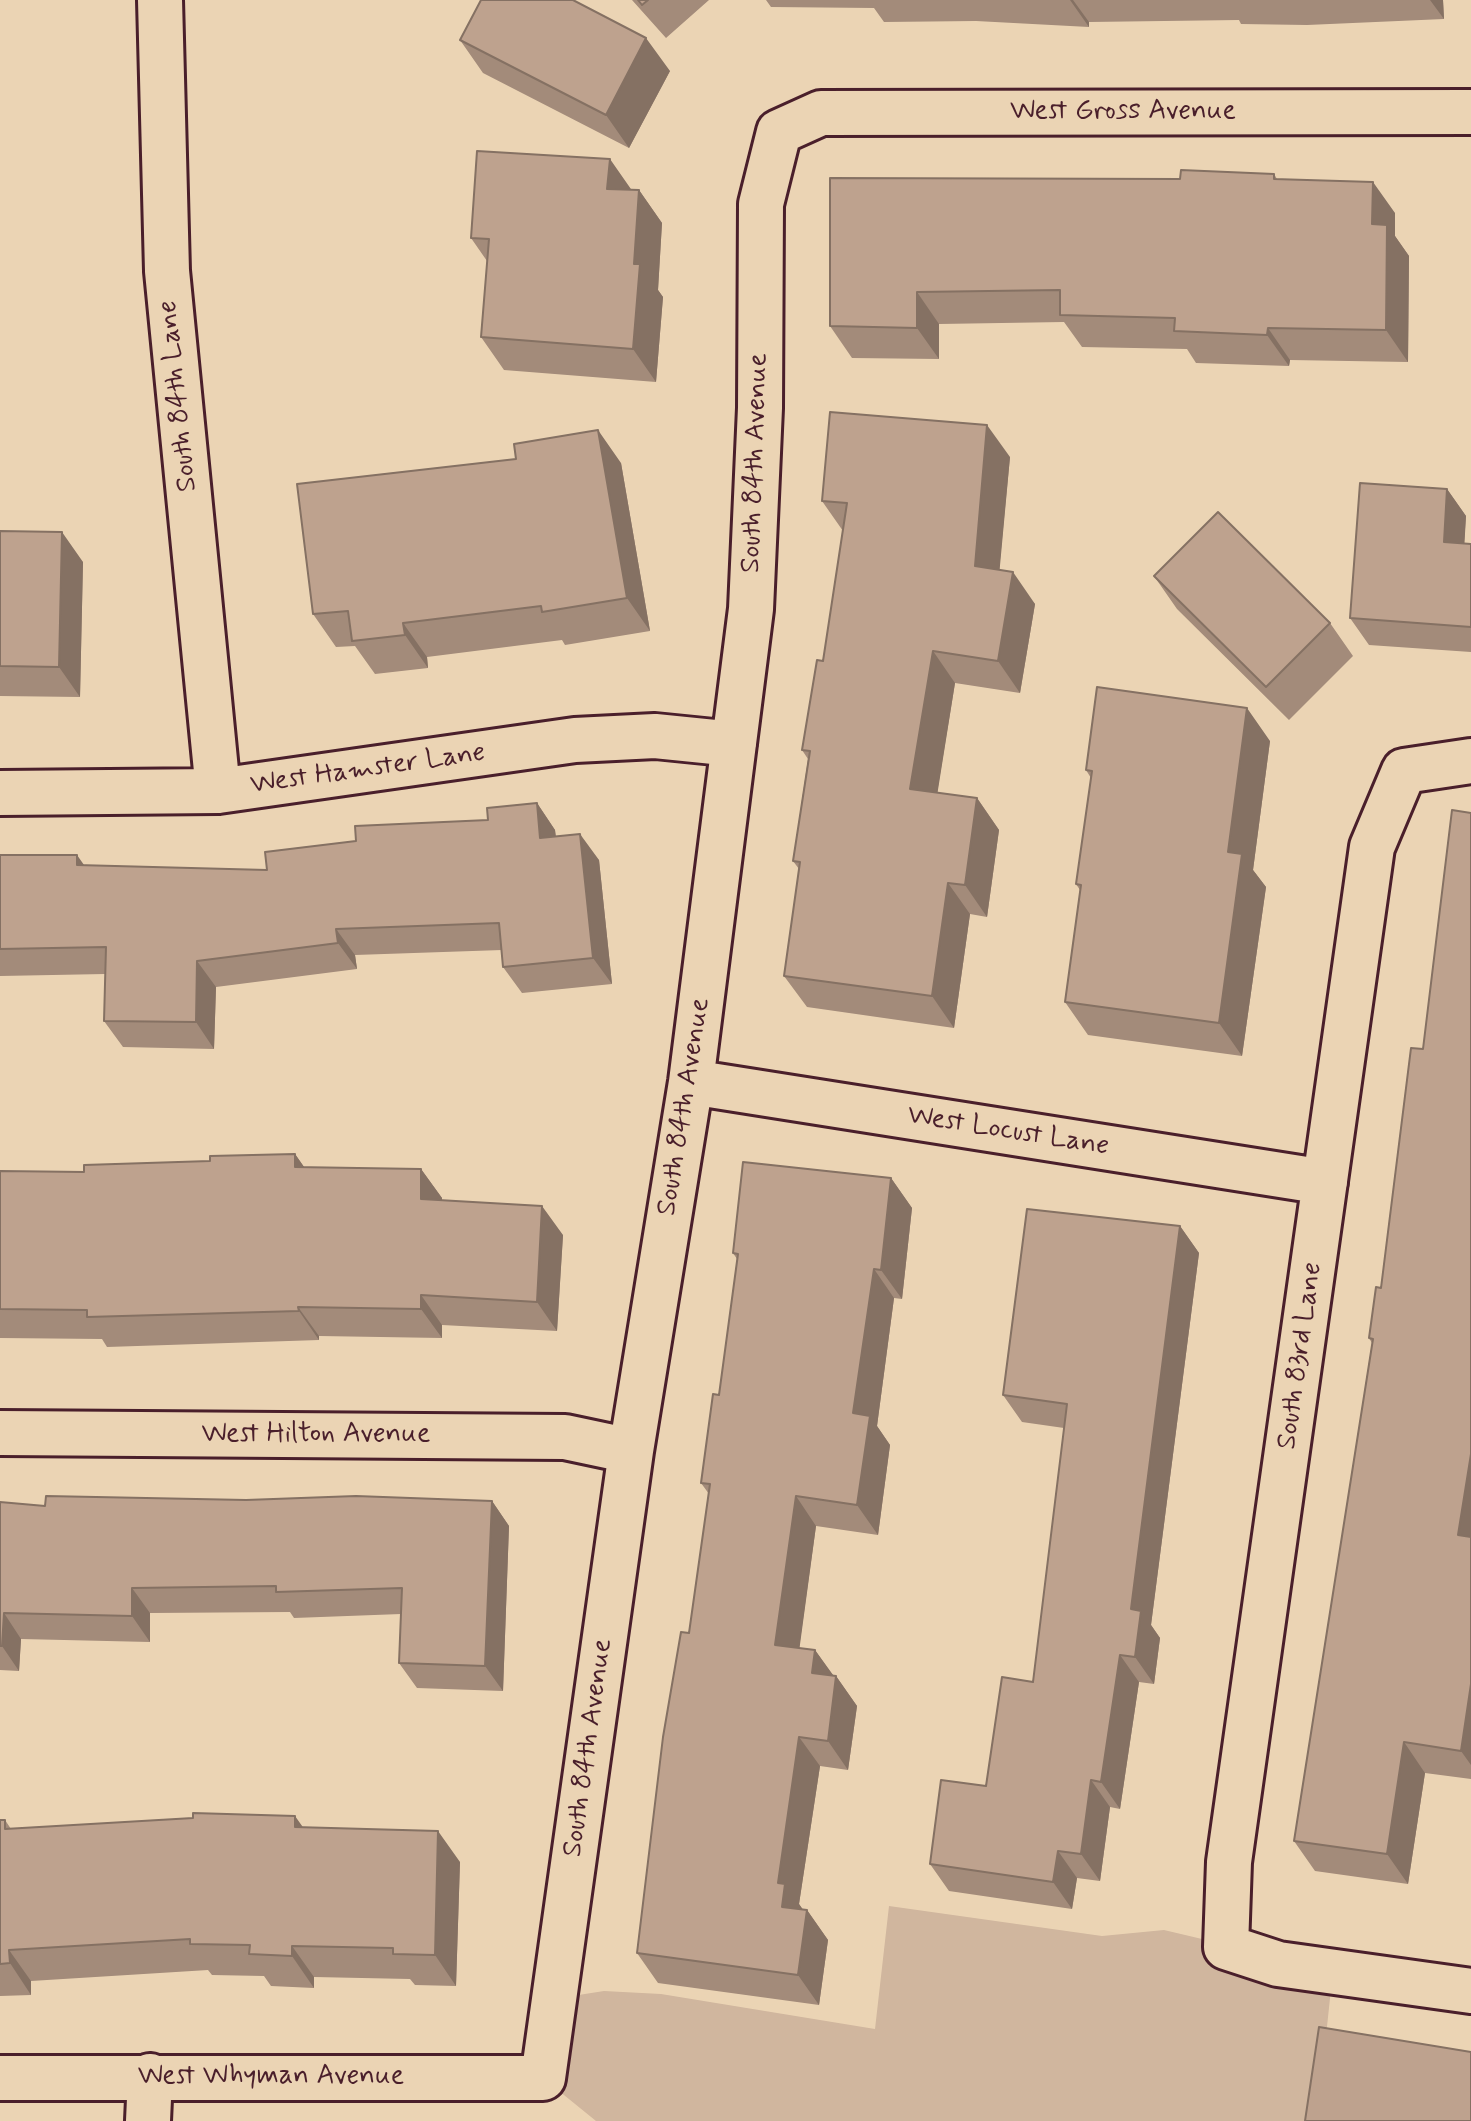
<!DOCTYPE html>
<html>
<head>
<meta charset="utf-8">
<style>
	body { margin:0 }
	canvas { display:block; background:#ebd4b4 }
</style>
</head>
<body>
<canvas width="1471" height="2121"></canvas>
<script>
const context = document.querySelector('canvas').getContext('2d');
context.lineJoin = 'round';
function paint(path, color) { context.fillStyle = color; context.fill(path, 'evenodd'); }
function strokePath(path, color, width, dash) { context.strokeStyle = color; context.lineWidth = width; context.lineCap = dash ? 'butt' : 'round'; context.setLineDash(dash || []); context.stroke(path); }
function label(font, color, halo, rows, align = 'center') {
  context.font = font + ' Mynerve,sans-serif'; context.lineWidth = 6; context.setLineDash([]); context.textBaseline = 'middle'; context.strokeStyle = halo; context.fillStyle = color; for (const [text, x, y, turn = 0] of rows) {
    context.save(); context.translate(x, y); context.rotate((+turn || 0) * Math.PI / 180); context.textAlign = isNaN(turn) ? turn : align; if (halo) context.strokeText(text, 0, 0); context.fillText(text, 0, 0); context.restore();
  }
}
paint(new Path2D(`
	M889,1906L1102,1936L1164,1930L1333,1970L1317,2121H596L543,2078L553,1999L604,1991L661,1994L875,2029Z`), '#d0b69e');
const minor = new Path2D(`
	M160,0L167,271L218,791
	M1471,761L1404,771L1372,847L1229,1862L1226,1947L1278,1964L1471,1991
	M0,793L218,791L575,740L655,736L734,744
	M691,1082L1325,1182
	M0,1433L565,1437L631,1451
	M0,2078H543L631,1451L691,1082L751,609L760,408L761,204L779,132L821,113L1471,112
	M148,2121L150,2076`);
strokePath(minor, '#4a1f2b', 50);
strokePath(minor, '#ebd4b4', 44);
paint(new Path2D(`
	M632,0H709L666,38Z
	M766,0H1443L1444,19L1307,25L1241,24L1239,20L1089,22V27L976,21L884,22L874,8L771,7Z
	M460,40L670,71L629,148L483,73Z
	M1274,174L1277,179L1395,213V236L1409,256L1408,362L1290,360L1289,366L1196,363L1187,349L1082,347L1064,322L939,324V359L852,358L830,326L1180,179Z
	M631,189L639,190L662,223L658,290L663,297L656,382L504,370L481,337L487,261L471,238Z
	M1010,457L999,570L1035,604L1020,693L955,683L937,793L977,798L999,830L987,917L970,914L954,1028L807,1007L784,976L799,869L793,861L808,759L802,750L823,661L843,531L822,501Z
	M621,463L650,631L565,645L562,640L427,657L428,668L375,674L355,646L336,647L313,614Z
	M1447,489L1466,516L1464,543L1471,544V652L1369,645L1350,618Z
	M0,531L83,562L80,697L0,696Z
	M1154,576L1330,623L1353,656L1289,720L1177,609Z
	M1270,741L1253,870L1266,887L1242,1056L1088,1035L1065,1002L1080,890L1076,884L1091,778L1086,770Z
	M537,803L555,830L556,836L599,860L612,984L522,993L503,967L502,950L355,955L357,969L216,987L214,1049L123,1047L104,1021L105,974L0,976V855L84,865L267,870L356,841L488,820Z
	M1471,813V1779L1425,1773L1408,1884L1315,1871L1294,1841L1372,1343L1369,1338L1381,1288L1423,1049Z
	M295,1154L304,1167L421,1169L442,1198V1200L563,1235L557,1331L442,1325V1338L319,1336V1340L107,1347L102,1339L0,1338V1171L84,1172Z
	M891,1178L912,1208L902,1299L894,1298L877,1426L890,1445L878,1535L816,1526L799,1648L815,1650L833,1676H836L857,1706L848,1770L820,1766L799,1904L803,1910H807L828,1940L819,2005L658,1983L637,1953L689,1633L709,1494L701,1483L719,1395L737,1259L733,1253Z
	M1180,1226L1199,1253L1151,1625L1160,1638L1154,1684L1139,1682L1120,1809L1110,1807L1100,1881L1077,1878L1072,1909L949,1891L930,1864L986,1786L1033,1682L1064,1428L1022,1422L1003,1395Z
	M246,1500L492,1501L509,1526L503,1691L417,1688L399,1663L401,1614L294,1618L290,1612L150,1613V1642L21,1639L19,1671L0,1670V1502L45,1506Z
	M0,1820H5L11,1829L303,1827L460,1862L456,1986L415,1985L410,1979L314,1977V1988L271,1986L264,1976L212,1975L208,1970L31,1981V1995L0,1996Z`), '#a38b7a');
paint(new Path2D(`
	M1070,0H1073L1089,22V27Z
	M1430,0H1443L1444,19Z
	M646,38L670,71L629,148L606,115Z
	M610,159L633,192L607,189Z
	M1373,182L1395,213V236L1409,256L1408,362L1386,330L1372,224Z
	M639,190L662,223L658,290L663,297L656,382L633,349L634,264Z
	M917,292L939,324V359L917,328Z
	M1268,328L1290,360L1289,366L1267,335Z
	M987,425L1010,457L997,598L975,566Z
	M598,430L621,463L650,631L627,598Z
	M1447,489L1466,516L1463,569L1444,542Z
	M62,532L83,562L80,697L59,667Z
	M1013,572L1035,604L1020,693L998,661Z
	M403,623L427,657L428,668L405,635Z
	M933,651L955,683L933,821L910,789Z
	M1247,708L1270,741L1253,870L1266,887L1242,1056L1219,1023L1228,852Z
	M977,798L999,830L987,917L965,885Z
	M537,803L555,830L558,864L540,838Z
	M580,834L599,860L612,984L593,958Z
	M77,855L96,882L77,865Z
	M948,883L970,914L954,1028L932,996Z
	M336,929L355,955L357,969L338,943Z
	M197,961L216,987L214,1049L196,1022Z
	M295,1154L316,1184L295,1167Z
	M421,1169L442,1198V1228L421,1199Z
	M891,1178L912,1208L902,1299L881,1270Z
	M542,1206L563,1235L557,1331L537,1302Z
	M1180,1226L1199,1253L1151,1625L1160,1638L1154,1684L1135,1657L1131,1609Z
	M874,1269L894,1298L877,1426L890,1445L878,1535L857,1505L853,1413Z
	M421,1295L442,1325V1338L421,1309Z
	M298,1307L319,1336V1340L299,1311Z
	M1471,1454V1553L1458,1535Z
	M796,1496L816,1526L796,1674L775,1645Z
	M492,1501L509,1526L503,1691L485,1666Z
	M132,1588L150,1613V1642L132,1616Z
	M4,1613L21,1639L19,1671L2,1646Z
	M815,1650L836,1679V1676L857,1706L848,1770L828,1741L812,1673Z
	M1120,1655L1139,1682L1120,1809L1101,1782Z
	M1471,1684V1765L1461,1751Z
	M799,1737L820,1766L799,1904L806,1914L782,1907L778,1883Z
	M1404,1742L1425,1773L1408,1884L1387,1854Z
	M1091,1780L1110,1807L1100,1881L1081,1854Z
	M295,1816L317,1847L295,1827Z
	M438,1831L460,1862L456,1986L435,1955Z
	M1058,1851L1077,1878L1072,1909L1053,1882Z
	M807,1910L828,1940L819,2005L798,1975Z
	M292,1946L314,1977V1988L292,1956Z
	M9,1950L31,1981V1995L10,1963Z`), '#857163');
const building = new Path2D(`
	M481,0H573L646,38L606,115L460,40Z
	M638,0H648L642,5Z
	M477,151L610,159L607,189L639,190L634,264H640L633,349L481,337L489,239L471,238Z
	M1181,170L1274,174V179L1373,182L1372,224L1387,225L1386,330L1268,328L1267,335L1174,331L1175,318L1060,315V290L917,292V328L830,326V178L1180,179Z
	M830,412L987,425L975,566L1013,572L998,661L933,651L910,789L977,798L965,885L948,883L932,996L784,976L800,862L793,861L810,751L802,750L817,660L823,661L847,503L822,501Z
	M598,430L627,598L542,612L541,606L403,623L405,635L352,641L348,611L313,614L297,484L516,459L514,444Z
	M1360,483L1447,489L1444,542L1471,544V627L1350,618Z
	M1218,512L1330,623L1266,687L1154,576Z
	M0,531L62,532L59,667L0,666Z
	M1097,687L1247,708L1228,852L1242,854L1219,1023L1065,1002L1081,885L1076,884L1092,771L1086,770Z
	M537,803L540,838L580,834L593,958L503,967L499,923L336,929L338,943L197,961L196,1022L104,1021L106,947L0,949V855H77V865L267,870L265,852L356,841L355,826L488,820L487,808Z
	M1452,810L1471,813V1454L1458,1535L1471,1537V1684L1461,1751L1404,1742L1387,1854L1294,1841L1373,1339L1369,1338L1376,1287L1381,1288L1411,1048L1423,1049Z
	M295,1154V1167L421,1169V1199L542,1206L537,1302L421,1295V1309L298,1307L299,1311L87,1317V1310L0,1309V1171L84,1172V1165L210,1161V1156Z
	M743,1162L891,1178L881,1270L874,1269L853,1413L870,1416L857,1505L796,1496L775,1645L815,1650L812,1673L836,1676L828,1741L799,1737L778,1883L785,1884L782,1907L807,1910L798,1975L637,1953L663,1737L681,1632L689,1633L710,1484L701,1483L713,1394L719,1395L738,1254L733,1253Z
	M1027,1209L1180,1226L1131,1609L1141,1611L1135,1657L1120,1655L1101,1782L1091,1780L1081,1854L1058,1851L1053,1882L930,1864L941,1780L986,1786L1002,1677L1033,1682L1067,1404L1003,1395Z
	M46,1496L246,1500L356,1496L492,1501L485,1666L399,1663L402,1588L276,1592V1586L132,1588V1616L4,1613L2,1646H0V1502L45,1506Z
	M193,1813L295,1816V1827L438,1831L435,1955L393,1954V1948L292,1946V1956L249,1954L250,1945L190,1944V1939L9,1950L10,1963L0,1964V1820H5V1829L193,1818Z
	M1319,2027L1471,2052V2121H1305Z`);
paint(building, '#bea28e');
strokePath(building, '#857163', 2);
label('28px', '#4a1f2b', '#ebd4b4', [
	["West Gross Avenue",1123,112],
	["South 84th Lane",179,396,-96],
	["South 84th Avenue",756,463,-88],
	["West Hamster Lane",368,770,-8],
	["South 84th Avenue",685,1107,-81],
	["West Locust Lane",1008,1132,9],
	["South 83rd Lane",1301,1356,-82],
	["West Hilton Avenue",316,1435],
	["South 84th Avenue",589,1748,-82],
	["West Whyman Avenue",271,2077]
]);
</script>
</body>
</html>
